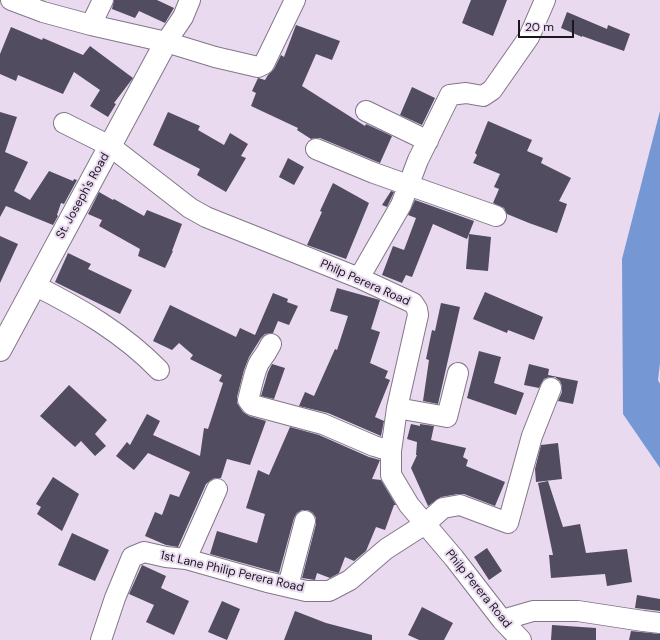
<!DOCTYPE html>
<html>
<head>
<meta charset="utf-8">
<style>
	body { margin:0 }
	#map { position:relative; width:660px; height:640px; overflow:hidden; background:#e9daf0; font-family:"DM Sans",sans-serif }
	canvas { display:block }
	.scale { position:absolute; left:518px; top:20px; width:56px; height:18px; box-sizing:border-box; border:2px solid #1b161e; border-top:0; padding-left:5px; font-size:12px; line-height:14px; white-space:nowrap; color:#1b161e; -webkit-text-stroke:3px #e9daf0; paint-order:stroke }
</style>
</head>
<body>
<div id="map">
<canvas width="660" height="640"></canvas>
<div class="scale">20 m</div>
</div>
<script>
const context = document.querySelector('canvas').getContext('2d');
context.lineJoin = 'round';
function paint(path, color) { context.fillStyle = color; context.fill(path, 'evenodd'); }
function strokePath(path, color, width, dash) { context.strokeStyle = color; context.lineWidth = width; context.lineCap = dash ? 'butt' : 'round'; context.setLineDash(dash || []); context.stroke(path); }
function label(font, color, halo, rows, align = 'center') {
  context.font = font + ' "DM Sans",sans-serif'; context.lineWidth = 4; context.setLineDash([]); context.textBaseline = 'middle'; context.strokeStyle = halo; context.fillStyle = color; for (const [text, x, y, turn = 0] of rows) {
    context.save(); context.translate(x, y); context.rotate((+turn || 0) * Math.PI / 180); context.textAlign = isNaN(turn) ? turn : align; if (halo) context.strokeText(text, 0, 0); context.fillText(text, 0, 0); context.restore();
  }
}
paint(new Path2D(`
	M660,111V363L658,380L660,384V468L623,414L622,259Z`), '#7598d4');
paint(new Path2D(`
	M114,0H157L174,8L165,23L139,11L135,18L112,9Z
	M471,0H507L493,36L462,23Z
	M567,12L607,29L608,25L630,34L624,51L582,36V37L561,28Z
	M296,25L340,41L332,60L316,54L302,86L365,126L366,124L392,136L380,163L320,138H315L311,139L297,130L298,128L251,106L256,93L252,91L258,78L265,80L268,75L274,69L281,55L284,57Z
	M11,27L42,40L43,38L83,55L90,46L133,78L114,103L116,104L108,117L90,106L100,90L74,72L63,94L18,75L16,81L0,74V54Z
	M412,87L435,98L422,125L400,115Z
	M0,112L17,117L5,152L28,162L14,191L30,200L49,171L73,181L74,179L77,180L64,204L61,203L57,215L58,216L53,225L6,206L0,217Z
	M168,112L200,126L198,130L224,145L230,133L248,144L241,156L246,158L226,192L197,175L200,169L153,145Z
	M488,121L532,140L527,151L543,158L541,163L571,178L559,201L567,204L557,233L529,223L507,214L504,208L493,203L499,189L494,187L500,174L473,163L477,155L475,153Z
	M288,158L304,167L294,185L279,177Z
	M333,183L369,203L346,259L307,245L322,212L320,211Z
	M391,191L394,192L387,207L382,205Z
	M99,192L113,200L114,199L144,216L147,210L182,224L172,251H173L165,268L138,256L140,249L99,226L102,220L88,214Z
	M415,200L474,221L467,239L433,224L412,277L406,275L402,283L382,275L393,246L404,250L416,218L408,215Z
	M469,234L491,237L488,271L466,269Z
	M0,236L18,244L0,283Z
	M68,253L91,264L88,269L132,290L120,314L55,282Z
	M337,288L380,300L371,329L380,332L370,363L388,371L385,378L390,380L375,417L384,421L381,436L328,413L299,406L305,392L314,396L335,349L337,350L348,316L330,311Z
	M485,292L543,317L534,340L508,330L507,333L473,319Z
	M273,293L288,299L287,302L298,306L289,325L278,321L273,333L265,334L261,338L249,357L244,370L237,397V403L243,412L249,416L266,421L250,465L227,459L221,478H215L211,480L206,484L178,547L166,545L145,536L155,512L162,515L170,494L179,497L190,472L148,453L134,470L116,456L127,442L130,445L147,414L160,421L153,435L200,456L204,428L208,429L223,383L219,381L222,375L190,359L193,355L179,343L172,350L153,341L170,305L236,337L240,328L255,335Z
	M441,303L460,307L438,404L423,401L429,360L426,359L432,330L435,331Z
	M479,351L501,357L494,383L524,393L516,415L467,398Z
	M272,364L285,368L274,399L261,396L268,372Z
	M529,364L549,369L548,375L578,381L573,404L558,401L562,392V386L560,381L555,377H549L544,379L539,388L524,385Z
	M69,385L107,420L95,434L106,446L95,456L81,441L75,447L40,416Z
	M411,424L420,426V424L434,426L431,440L466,448L463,457L468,460L466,466L505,482L495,506L464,494H458L441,497L428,506L411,468L417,455H416L417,442L407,439Z
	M290,427L319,435L369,457L380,460L372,479L381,480L396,505H394L385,530L376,527L366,551L354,561L345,557L339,573L330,578L317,573L315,580L302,578L316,524V518L313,513L308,510H302L297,513L294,518L279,573L210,554L217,531L257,543L265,514L246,508L258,470L269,475Z
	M558,443L562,479L536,482L535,469L541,445Z
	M53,477L79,494L62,531L37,514L41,507L36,504Z
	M548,481L563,527L580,524L586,553L627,549L632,582L607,586L605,574L551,578L549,555H553L538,483Z
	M72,533L109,550L95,581L58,565Z
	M487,548L502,571L489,580L474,557Z
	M142,565L166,576L161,588L189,601L174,635L146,622L154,605L129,594Z
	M637,595L660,599V611L635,608Z
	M222,601L240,609L227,640L208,632Z
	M422,607L453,623L444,640H419L408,635Z
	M295,611L326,623L372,635V640H284Z
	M552,625L596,628V640H551Z
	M631,631L660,634V640H629Z`), '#514c60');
const street = new Path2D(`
	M11,0L43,12L91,25L166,42L215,57L258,67L264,64L295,0
	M91,25L103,0
	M166,42L183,17L190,0
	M366,111L428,141
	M64,123L110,146L190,208L206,217L359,278L413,303L417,309L418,315L397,408L391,451V475L409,505L454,558L502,620L521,640
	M316,149L374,173L496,216
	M359,278L401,205L418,160L450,95L466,93L483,96L492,90L529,37L545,0
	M34,285C80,308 123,333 159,370
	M271,344C268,350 265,355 261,360C255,367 251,390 248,400L252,405L323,424L374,446L391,451
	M397,408L447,417L458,373
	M186,559L217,489
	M288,586L305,521
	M502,620L533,611H578L643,621L660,623
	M101,640L115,598L132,557L144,552L166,557L186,559L267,582L306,591H329L350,580L386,549L425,524L443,508L460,505L508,523L532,436L551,388`);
const secondary = new Path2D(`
	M0,350L166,42`);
strokePath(street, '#837689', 22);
strokePath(secondary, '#837689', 24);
strokePath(street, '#fff', 20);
strokePath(secondary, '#fff', 22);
label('12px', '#1b161e', '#e9daf0', [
	["St. Joseph's Road",83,196,-61],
	["Philp Perera Road",365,283,24],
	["1st Lane Philip Perera Road",232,572,13],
	["Philp Perera Road",478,589,51]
]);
</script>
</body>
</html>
